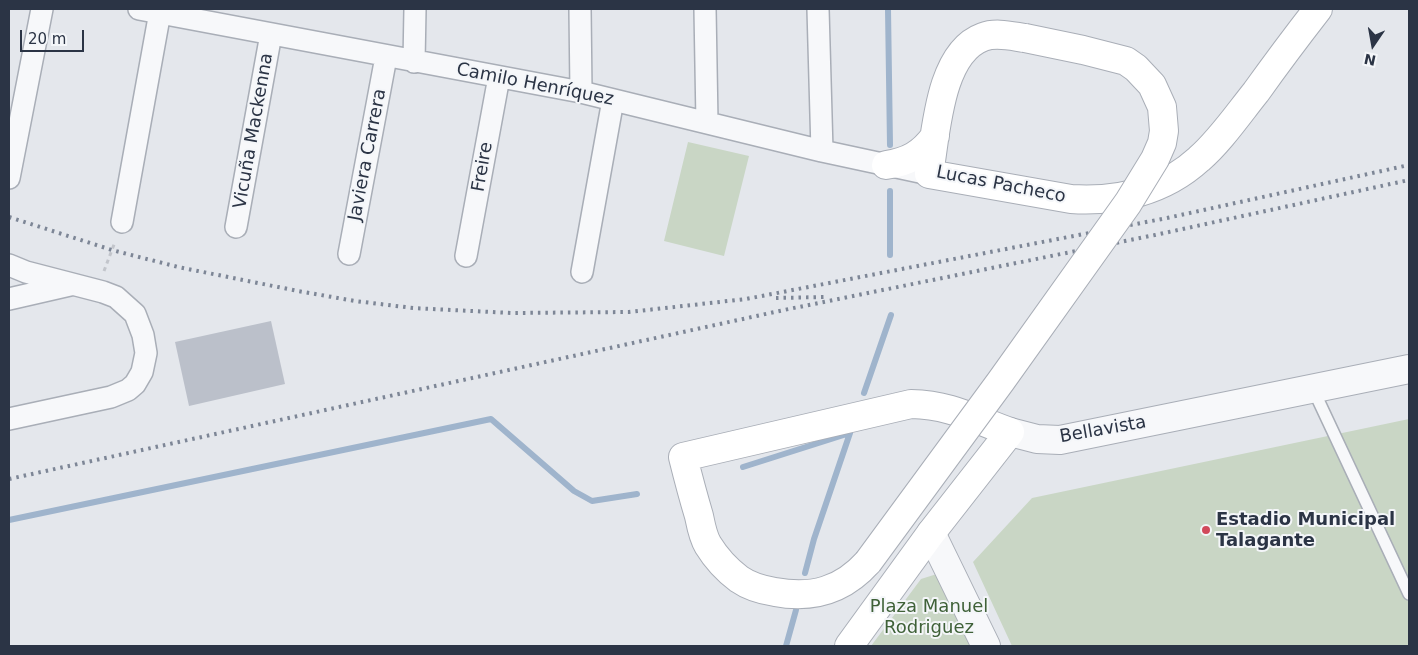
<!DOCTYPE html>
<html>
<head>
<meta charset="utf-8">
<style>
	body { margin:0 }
	#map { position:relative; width:1418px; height:655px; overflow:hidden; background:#e4e7ec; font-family:"DejaVu Sans",sans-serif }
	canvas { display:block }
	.frame { position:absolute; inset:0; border:10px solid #2b3445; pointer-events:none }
	.north { position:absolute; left:1348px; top:20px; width:50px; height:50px; -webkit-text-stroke:4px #f4f6f9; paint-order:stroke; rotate:192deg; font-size:14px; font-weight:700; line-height:20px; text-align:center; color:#2b3445 }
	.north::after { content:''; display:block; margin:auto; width:18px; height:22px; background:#2b3445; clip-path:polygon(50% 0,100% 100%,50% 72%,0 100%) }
	.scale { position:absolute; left:20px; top:30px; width:64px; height:22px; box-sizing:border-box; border:2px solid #2b3445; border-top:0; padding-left:6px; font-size:15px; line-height:18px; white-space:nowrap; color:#2b3445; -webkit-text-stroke:4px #f4f6f9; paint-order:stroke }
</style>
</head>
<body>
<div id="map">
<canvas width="1418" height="655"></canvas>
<div class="frame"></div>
<div class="north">N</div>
<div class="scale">20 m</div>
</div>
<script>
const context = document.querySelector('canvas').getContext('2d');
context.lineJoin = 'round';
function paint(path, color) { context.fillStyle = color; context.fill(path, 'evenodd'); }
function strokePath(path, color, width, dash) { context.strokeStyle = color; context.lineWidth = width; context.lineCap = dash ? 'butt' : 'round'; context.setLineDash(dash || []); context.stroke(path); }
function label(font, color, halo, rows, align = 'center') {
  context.font = font + ' "DejaVu Sans",sans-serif'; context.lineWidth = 4; context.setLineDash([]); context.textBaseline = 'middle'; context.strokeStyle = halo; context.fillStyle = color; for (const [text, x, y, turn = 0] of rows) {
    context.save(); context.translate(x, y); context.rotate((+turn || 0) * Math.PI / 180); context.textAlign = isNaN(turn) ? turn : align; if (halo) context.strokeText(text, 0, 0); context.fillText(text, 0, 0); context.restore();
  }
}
paint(new Path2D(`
	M688,142L749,156L724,256L664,241Z
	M1409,419V646H1012L973,562L1032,498Z
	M940,573L979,646H871L921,579Z`), '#c9d6c5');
strokePath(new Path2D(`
	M888,9L890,145
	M890,255V191
	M864,393L891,315
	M743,467L850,433
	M9,520L491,419L574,491L592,501L637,494
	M805,573L814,539L850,433
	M786,646L796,610`), '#9fb4cc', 6);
paint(new Path2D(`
	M271,321L285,384L189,406L175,342Z`), '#bbc0ca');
const service = new Path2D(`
	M1313,389L1409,594`);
const minor = new Path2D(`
	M139,9L581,92L822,151L929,174
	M580,9L581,92
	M705,9L707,122
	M818,9L822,151
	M414,62L415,9
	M9,178L42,9
	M122,222L160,12
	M236,227L271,34
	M349,254L386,57
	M466,256L499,77
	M9,265L26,272L103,292L116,297L135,314L143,335L146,353L142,372L135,384L128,390L111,397L9,419
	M582,272L613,100
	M9,299L70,285`);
const tertiary = new Path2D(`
	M1010,432L1037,439L1060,440L1409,369
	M931,533L986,646`);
const secondary = new Path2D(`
	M1025,38C1011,36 996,32 983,37C939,53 936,134 929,174L1071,199C1118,202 1164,191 1199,159C1220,141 1239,113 1256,92C1276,64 1297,36 1318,9
	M886,165C908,162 922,154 935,136
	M849,646L931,533L1010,432C973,419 952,405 911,404L683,457C688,477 693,496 699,516C701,526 703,537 708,545C716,558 727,570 739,579C749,586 762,590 775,592C812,599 842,591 868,562`);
strokePath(service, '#a9aeb7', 14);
strokePath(minor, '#a9aeb7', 24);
strokePath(tertiary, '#a9aeb7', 30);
strokePath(secondary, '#a9aeb7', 30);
strokePath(new Path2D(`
	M104,271L115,242`), '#c2c5cb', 3, [4, 4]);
strokePath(service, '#f7f8fa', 11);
strokePath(minor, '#f7f8fa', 21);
strokePath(tertiary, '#f7f8fa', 28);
strokePath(secondary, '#fff', 28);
strokePath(new Path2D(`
	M9,217L112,250L178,267L298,291L355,301L413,308L511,313L629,312L746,299L1167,218L1409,165
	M776,298L824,297
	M9,479L784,310L1155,235L1409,180`), '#7d8696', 4, [2.5, 5]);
const secondaryBridge = new Path2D(`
	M868,562L1001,381L1128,203L1155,159L1162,143L1164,131L1162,107L1152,85L1136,68L1126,61L1083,50L1025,38`);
strokePath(secondaryBridge, '#a9aeb7', 30, []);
strokePath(secondaryBridge, '#fff', 28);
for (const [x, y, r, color] of [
	[1206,530,5,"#d1495b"]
]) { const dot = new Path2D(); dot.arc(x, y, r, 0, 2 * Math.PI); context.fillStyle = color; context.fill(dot); strokePath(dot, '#f4f6f9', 2); }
label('18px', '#2b3445', '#f4f6f9', [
	["Camilo Henríquez",535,85,11],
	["Vicuña Mackenna",254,131,-80],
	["Javiera Carrera",368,155,-79],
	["Freire",483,167,-80],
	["Lucas Pacheco",1001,185,11],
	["Bellavista",1103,430,-10]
]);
label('bold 18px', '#2b3445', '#f4f6f9', [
	["Estadio Municipal",1216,520],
	["Talagante",1216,541]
], 'left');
label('18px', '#3f6138', '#f4f6f9', [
	["Plaza Manuel",929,607],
	["Rodriguez",929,628]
]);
</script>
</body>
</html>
